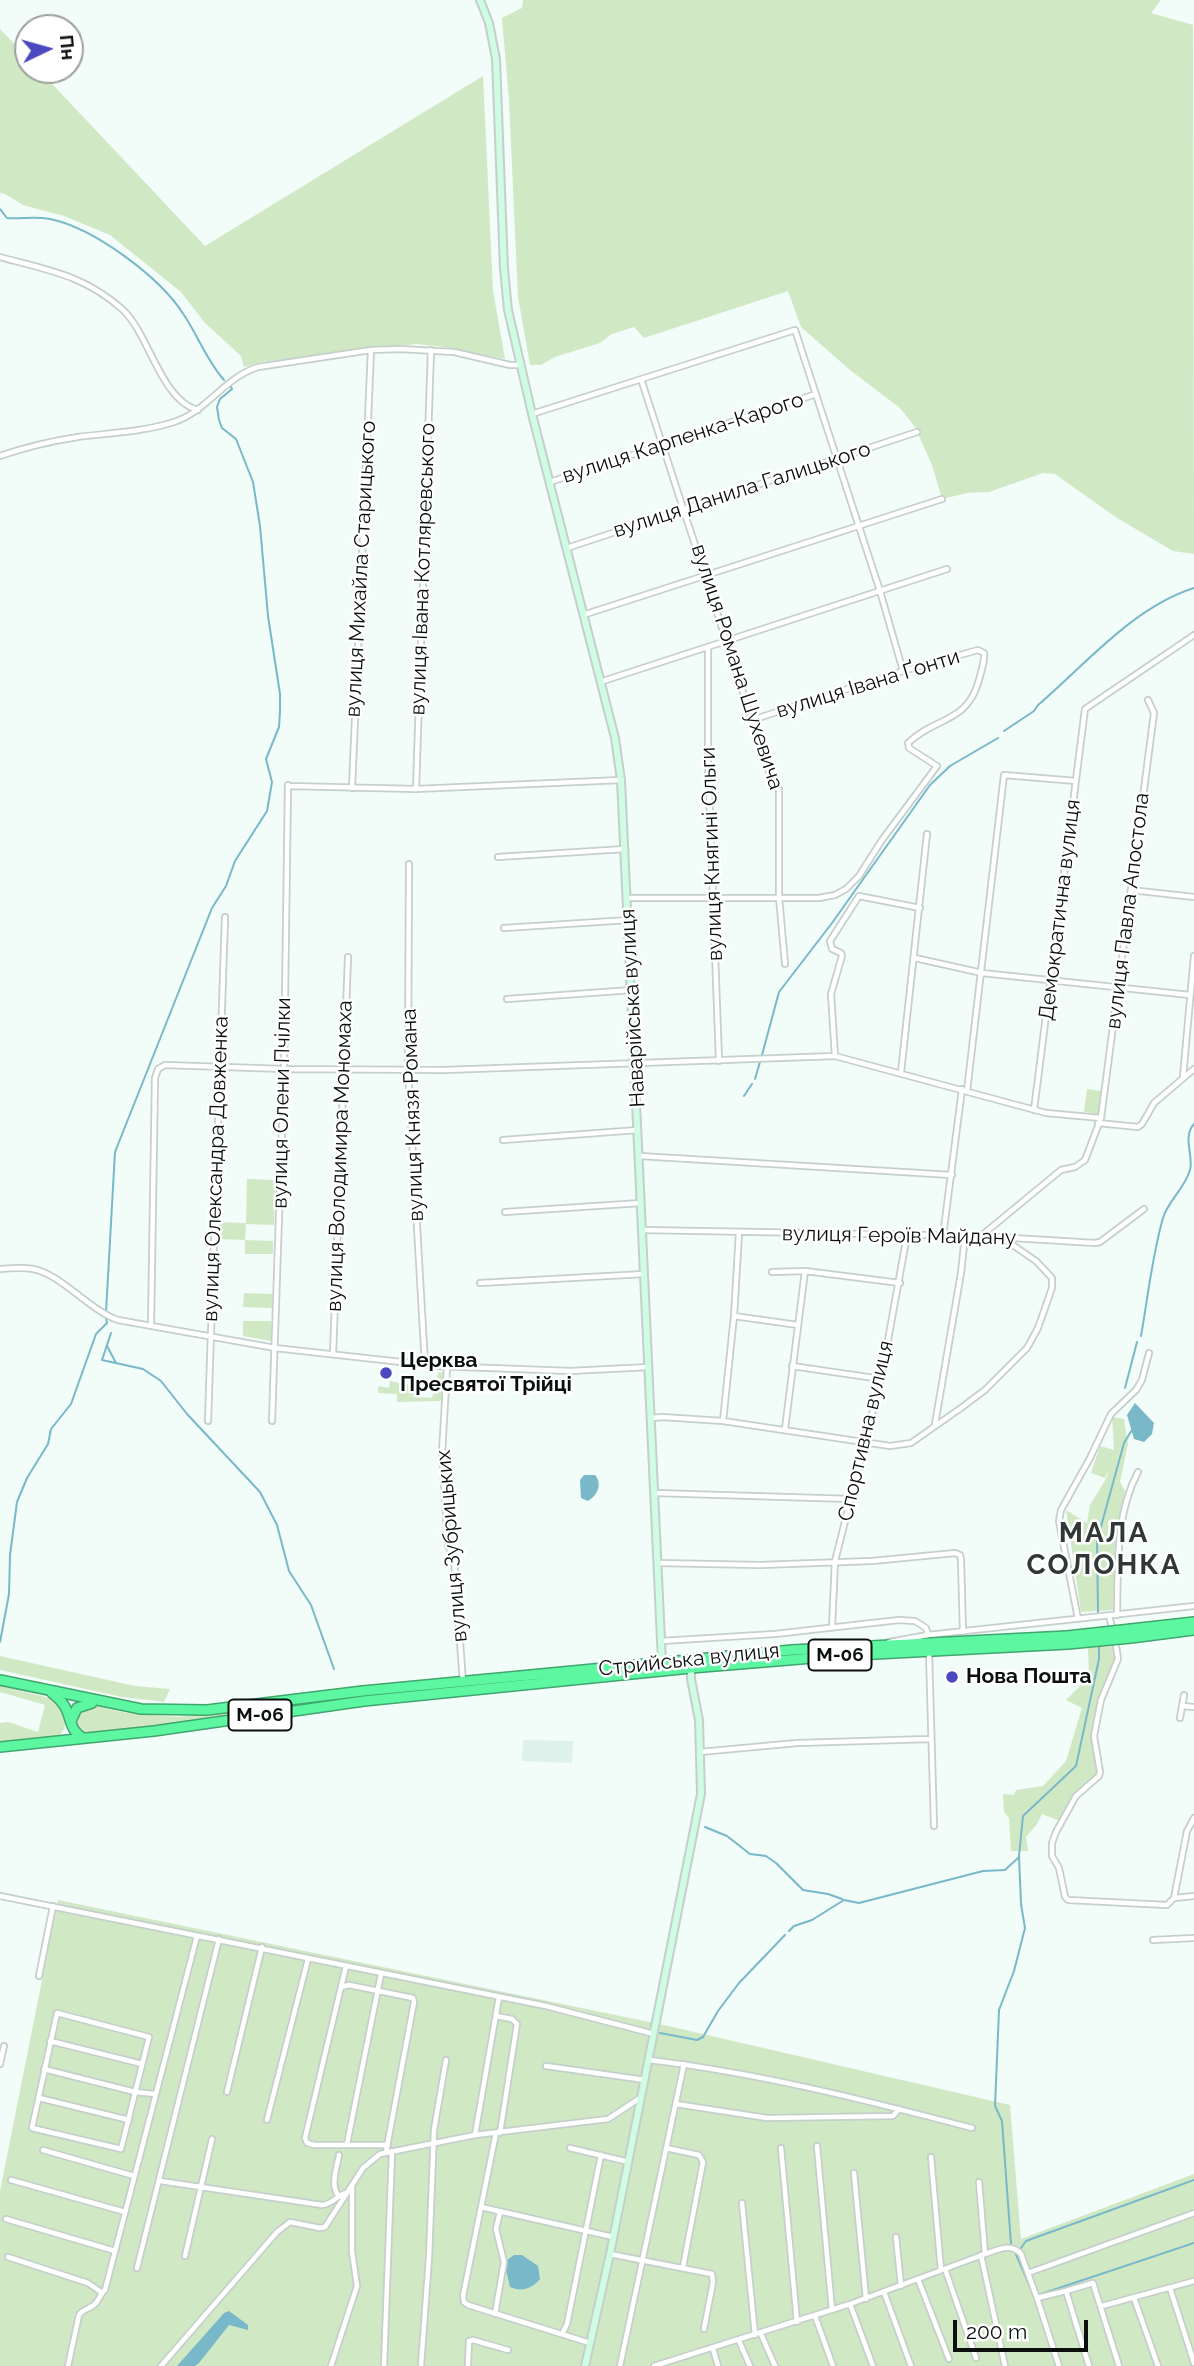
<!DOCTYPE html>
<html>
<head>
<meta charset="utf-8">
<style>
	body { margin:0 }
	#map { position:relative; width:1194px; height:2366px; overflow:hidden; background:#f2fcf9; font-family:Raleway,sans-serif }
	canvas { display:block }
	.north { position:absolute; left:14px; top:14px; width:70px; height:70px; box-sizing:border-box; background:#fff; border:2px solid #9d9f9f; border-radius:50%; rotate:85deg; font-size:19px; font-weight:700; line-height:28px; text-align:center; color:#0b0f0e }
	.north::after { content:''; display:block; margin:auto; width:24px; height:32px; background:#4c48bf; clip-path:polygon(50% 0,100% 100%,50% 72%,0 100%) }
	.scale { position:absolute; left:953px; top:2320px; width:135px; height:32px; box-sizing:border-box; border:4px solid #0b0f0e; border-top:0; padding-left:9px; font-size:21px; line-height:24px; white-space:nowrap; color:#0b0f0e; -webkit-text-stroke:5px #fff; paint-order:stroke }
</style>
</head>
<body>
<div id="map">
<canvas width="1194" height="2366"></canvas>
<div class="north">Пн</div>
<div class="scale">200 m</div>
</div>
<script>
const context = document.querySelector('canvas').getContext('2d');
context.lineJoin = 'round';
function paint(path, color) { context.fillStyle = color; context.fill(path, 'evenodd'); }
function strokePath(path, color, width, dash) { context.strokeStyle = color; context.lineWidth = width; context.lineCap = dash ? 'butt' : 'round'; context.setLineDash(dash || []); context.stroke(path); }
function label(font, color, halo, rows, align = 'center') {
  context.font = font + ' Raleway,sans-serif'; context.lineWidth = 5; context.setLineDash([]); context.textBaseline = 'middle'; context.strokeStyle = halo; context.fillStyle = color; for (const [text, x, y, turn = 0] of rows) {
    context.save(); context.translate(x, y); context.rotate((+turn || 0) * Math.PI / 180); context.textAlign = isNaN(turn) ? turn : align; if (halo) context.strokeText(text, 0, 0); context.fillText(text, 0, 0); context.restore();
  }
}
paint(new Path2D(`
	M523,1740L573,1741L572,1763L522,1761Z`), '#def1eb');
paint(new Path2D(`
	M523,0H1161L1151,13L1193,25L1194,554L1173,551L1117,518L1055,474L1043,473L989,492L967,493L942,499L932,465L915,427L900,408L850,370L801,327L788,291L644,338L634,327L612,334L600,343L555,357L541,365H530L518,297L509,100L502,18L522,8Z
	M0,29L28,58V70H39L205,246L483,76L493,291L505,359L444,347L416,344L261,362L244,367L241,356L205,323L181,292L110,235L64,216L23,205L5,194L0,193Z
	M1087,1089L1101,1091L1098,1114L1084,1112Z
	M247,1179L275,1180L274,1225L246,1224L245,1240L273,1241V1254H245V1240L216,1239V1222L246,1223Z
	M244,1293L272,1294V1308L243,1307Z
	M243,1321H271V1341L243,1336Z
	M438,1372L445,1373L443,1396L440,1401L397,1402V1394L378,1393V1386L389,1388L390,1381L407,1385L408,1383L419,1384L418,1395L409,1396L432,1398Z
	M1112,1417L1124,1419L1128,1444L1120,1482L1125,1491L1115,1539L1113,1610L1081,1612L1066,1510L1087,1523L1090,1505L1106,1479L1109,1469L1105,1478L1091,1473L1100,1446L1114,1450Z
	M1114,1646L1117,1656C1105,1681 1093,1708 1091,1736C1091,1749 1098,1761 1097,1775L1076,1793L1060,1821L1042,1814L1037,1824L1026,1837L1028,1851H1011L1009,1818L1004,1812L1003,1794L1014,1795L1016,1790L1043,1786L1066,1761L1082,1708L1066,1700L1089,1677L1088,1648Z
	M0,1656L135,1686L170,1689L164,1702L122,1697L0,1670Z
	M546,1677L547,1678L86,1734L76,1727V1713L92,1705L126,1713L178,1717Z
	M0,1686L54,1699L64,1708C66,1719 68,1729 57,1737L0,1743V1723L8,1722L38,1732L45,1705L0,1692Z
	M58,1900L664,2025L1010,2105L1021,2239L1194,2174V2366H0V2191Z`), '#d1e8c5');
paint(new Path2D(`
	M1135,1403L1154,1423L1152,1434L1144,1442L1134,1439L1127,1415Z
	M584,1475H595C603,1484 597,1496 588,1501L581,1498L580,1480Z
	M514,2255H522L538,2266L540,2279C532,2289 521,2292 510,2287L506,2270L507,2260Z
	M229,2311L248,2325V2330L229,2325L199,2363L195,2366H177L224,2313Z`), '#78b8c9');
strokePath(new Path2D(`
	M0,209L7,218C22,219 35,216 50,219C94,228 160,277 184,315C198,336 207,361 224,380
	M1004,731L1034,711L1038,705C1086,664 1132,608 1194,588
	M762,1055L779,992L832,923L930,785L950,766L998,738
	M755,1079L760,1062
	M744,1096L752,1084
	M106,1312L115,1152L212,908L226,886L235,861L267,811L272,782L266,759L279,727L280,712V694L268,616L260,526L253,482L236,439L222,428L219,420L217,407L220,399L232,389L231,387
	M111,1333L102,1360L143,1369L161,1381L187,1414L260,1492L277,1525L289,1571L311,1605L334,1669
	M1141,1336C1148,1297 1152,1256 1163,1218C1168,1201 1185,1188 1190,1170C1194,1156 1182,1137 1194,1124
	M107,1346L116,1363
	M1125,1388L1137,1342
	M1098,1612L1097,1541L1124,1443L1132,1430
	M0,1642L9,1594L10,1555L17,1502L27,1478L48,1444L51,1429L71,1404L96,1334L107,1323L106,1318
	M705,1827L727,1836L750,1854L766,1856L776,1863L803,1890L828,1894L842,1899
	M789,1931L794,1926L812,1920L844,1900L859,1903L983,1871L1005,1870L1018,1858
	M660,2033L697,2040L703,2037L718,2011L739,1983L785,1935
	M1011,2244L1002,2121L995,2106L999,2010L1014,1971L1025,1928L1021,1904L1019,1856L1023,1816L1076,1766L1099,1659V1644
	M1021,2248L1026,2241L1194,2180
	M1015,2252L1034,2296
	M1038,2295L1194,2243`), '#78b8c9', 2);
const street = new Path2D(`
	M0,257C47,270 84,275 122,309C149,333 161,401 198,410
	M641,379L752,720L772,780L779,789V897L785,964
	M532,414L795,330L880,591L903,671
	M0,456C26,447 51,441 78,437C110,433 143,432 174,422C206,412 225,377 258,367L371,350L400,349L454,352L510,365H521
	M550,482L816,394
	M567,548L917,432
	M583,615L942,499
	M708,647V763L719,1061
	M600,682L947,569
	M289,786L416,789L621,780
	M352,788L371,350
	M416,789L431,350
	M498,857L625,849
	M409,864L408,1070L425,1365
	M1131,890L1194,897
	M628,898H819L835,895L846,889L859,876L882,840L937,766L909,748L908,743C936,716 967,724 979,680C981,671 985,662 984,653L978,650L903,671L752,720
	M504,928L629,920
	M915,958L982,973L1190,995
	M507,999L632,990
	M835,1056L831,994L842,956L841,953L832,949L830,941L859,896L920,908
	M901,1072L927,834
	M1183,1077L1194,956
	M967,1091L1004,775L1076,781
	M1034,1110L1085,709L1194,635
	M1098,1123L1138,1127L1142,1124L1154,1103L1194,1069
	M503,1140L638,1130
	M640,1156L952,1175
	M505,1212L641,1203
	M643,1230L981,1236L1095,1243L1100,1242L1144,1209
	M943,1236L962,1089
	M981,1236L1061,1170L1075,1167L1085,1160L1101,1118L1154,713L1148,700
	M0,1269C10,1268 23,1267 33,1269C61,1274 89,1310 118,1320L275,1348L437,1366L570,1371L649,1367
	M772,1272L805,1271L900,1283
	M480,1283L644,1274
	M734,1316L798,1325
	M151,1325L155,1078L158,1069L165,1065L284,1069L444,1070L835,1056L1046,1113L1101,1118
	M333,1354L348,957
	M792,1366L881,1379
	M447,1367L442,1453L448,1545L454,1559L463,1683
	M652,1418L662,1417L723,1421L890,1446L911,1443L961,1408L985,1390L1027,1348L1038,1328L1052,1288V1278L1036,1261L1001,1237
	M208,1421L225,917
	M272,1421L284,1069L288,785
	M723,1421L734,1316L739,1233
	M935,1424L961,1273L965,1236
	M785,1429L805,1271
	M655,1493L851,1499
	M658,1563L760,1565L872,1561L955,1553L960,1555L961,1560L963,1632
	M1117,1615C1118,1568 1115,1515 1138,1472
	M1109,1616L1113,1631
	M1078,1619L1059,1521L1061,1510L1090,1458L1111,1414L1136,1390L1142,1380L1149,1353
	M832,1627L835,1561L881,1379L907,1235
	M1115,1639L1118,1659L1101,1700L1094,1736L1100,1772L1099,1776L1076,1796L1056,1832L1052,1843V1856L1059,1868L1065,1897L1068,1900L1167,1905L1174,1898L1187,1831L1194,1818
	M661,1641L775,1634L899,1620L915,1621L926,1628L928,1635
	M889,1642L928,1635L1194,1606
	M929,1652L934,1826
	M1182,1706L1194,1707
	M1180,1718L1184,1695
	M700,1752L797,1743L930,1739
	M0,1896L546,2006L654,2034
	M1174,1898L1194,1896
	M1153,1940L1194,1938
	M346,1966L305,2138L307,2143L314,2145H388
	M39,1976L53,1906
	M341,1987L349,1985L413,1998L414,2002L386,2152
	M57,2013L149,2037L121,2149L32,2128Z
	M496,2016L512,2019L517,2024L500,2133
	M50,2041L142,2064
	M649,2060C759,2073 865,2100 972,2128
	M0,2064L4,2046
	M546,2066L645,2080
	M44,2069L135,2092L155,2094
	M227,2092L262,1947
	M39,2098L129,2120
	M676,2104L767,2118L893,2116L899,2109
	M267,2120L308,1959
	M496,2133L463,2296L464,2302L468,2305L590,2343
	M475,2135L499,1997
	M347,2144L381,1974
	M817,2146L832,2310
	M570,2148L629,2162
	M666,2148L699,2155L703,2162L683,2267
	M781,2148L797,2322
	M43,2150L134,2176
	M931,2157L941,2270
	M854,2173L866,2299
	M11,2180L125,2212
	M160,2181L322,2205C332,2205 337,2195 346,2193
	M979,2182L985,2254
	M338,2195C330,2185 337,2167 339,2155
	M742,2203L755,2335
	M481,2207L613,2237
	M6,2219L115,2251
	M896,2237L901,2286
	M610,2254L712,2274L713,2282L704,2329
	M981,2255L1005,2366
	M185,2256L212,2139
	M8,2257L88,2283L101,2292
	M137,2268L219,1939
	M945,2269L976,2358
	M1028,2273L1194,2213
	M918,2279L949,2359
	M1170,2288L1194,2363
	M1066,2291L1093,2283L1119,2366
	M884,2292L911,2366
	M1037,2298L1059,2366
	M1134,2298L1158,2366
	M850,2304L873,2366
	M1102,2306L1194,2281
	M495,2314L504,2262L496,2229L500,2212
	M815,2316L833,2366
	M562,2334L567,2324L601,2155
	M761,2334L775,2366
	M739,2341L750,2366
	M713,2349L718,2366
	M68,2366L79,2315C84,2308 91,2309 96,2303C100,2298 100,2294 105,2290L197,1936
	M161,2366L277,2232L290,2222L320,2228L325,2227L363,2168L380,2154L475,2135L608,2119L640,2098
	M331,2366L357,2286L352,2252V2186
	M384,2366L392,2151
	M421,2366L429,2257L434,2130L446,2060
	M468,2366L469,2341L473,2340L508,2350
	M620,2366L684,2064
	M654,2366L850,2304L985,2254C997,2250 1011,2242 1021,2254L1037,2298L1066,2291L1089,2366`);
const secondary = new Path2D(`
	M480,0L489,23L496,59L504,269L508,310L532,414L615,738L621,780L662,1662
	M585,2366L610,2254L701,1794L699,1720L691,1679V1668`);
const highway = new Path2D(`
	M1131,1629L1194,1622
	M1131,1638L1194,1630
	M0,1680L141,1709L207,1710L363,1691L792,1650L1067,1636
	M52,1693C76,1710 64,1727 83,1738
	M71,1721L77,1708L92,1703
	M0,1747L154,1731L364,1701L691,1668L837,1656L1068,1644`);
strokePath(street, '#c5cfcc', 8);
strokePath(secondary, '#c5cfcc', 10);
strokePath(highway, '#40a66e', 12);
strokePath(street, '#fff', 4.5);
strokePath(secondary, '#cefde3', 6);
strokePath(highway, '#5df7a1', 9);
const highwayBridge = new Path2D(`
	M1067,1636L1131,1629
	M1068,1644L1131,1638`);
strokePath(highwayBridge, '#40a66e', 12, []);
strokePath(highwayBridge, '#5df7a1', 9);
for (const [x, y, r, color] of [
	[386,1373,7,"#4c48bf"],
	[952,1677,7,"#4c48bf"]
]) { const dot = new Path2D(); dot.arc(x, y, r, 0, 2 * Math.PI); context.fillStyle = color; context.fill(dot); strokePath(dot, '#fff', 2.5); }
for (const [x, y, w] of [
	[840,1655,63],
	[260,1715,63]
]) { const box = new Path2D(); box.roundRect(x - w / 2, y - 15.5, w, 31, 5); context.fillStyle = '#fff'; context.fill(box); strokePath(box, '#0b0f0e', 2); }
label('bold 19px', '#0b0f0e', null, [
	["М-06",840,1655],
	["М-06",260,1715]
]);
label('21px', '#0b0f0e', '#fff', [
	["вулиця Карпенка-Карого",683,438,-18],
	["вулиця Данила Галицького",742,490,-18],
	["вулиця Михайла Старицького",361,569,-87],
	["вулиця Івана Котляревського",423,569,-88],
	["вулиця Романа Шухевича",737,667,72],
	["вулиця Івана Ґонти",868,684,-17],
	["вулиця Княгині Ольги",712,854,-92],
	["Демократична вулиця",1060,910,-83],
	["вулиця Павла Апостола",1128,911,-83],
	["Наварійська вулиця",633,1008,-93],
	["вулиця Олени Пчілки",282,1103,-89],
	["вулиця Князя Романа",413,1115,-92],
	["вулиця Володимира Мономаха",340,1156,-88],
	["вулиця Олександра Довженка",216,1169,-88],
	["вулиця Героїв Майдану",899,1236,1],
	["Спортивна вулиця",866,1431,-77],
	["вулиця Зубрицьких",452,1546,-95],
	["Стрийська вулиця",689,1660,-6]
]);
label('bold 21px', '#0b0f0e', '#fff', [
	["Церква",400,1361],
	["Пресвятої Трійці",400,1385],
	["Нова Пошта",966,1677]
], 'left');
context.letterSpacing = '2px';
label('bold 28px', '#303836', '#fff', [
	["МАЛА",1104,1534],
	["СОЛОНКА",1104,1566]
]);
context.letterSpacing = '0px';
</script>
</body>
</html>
